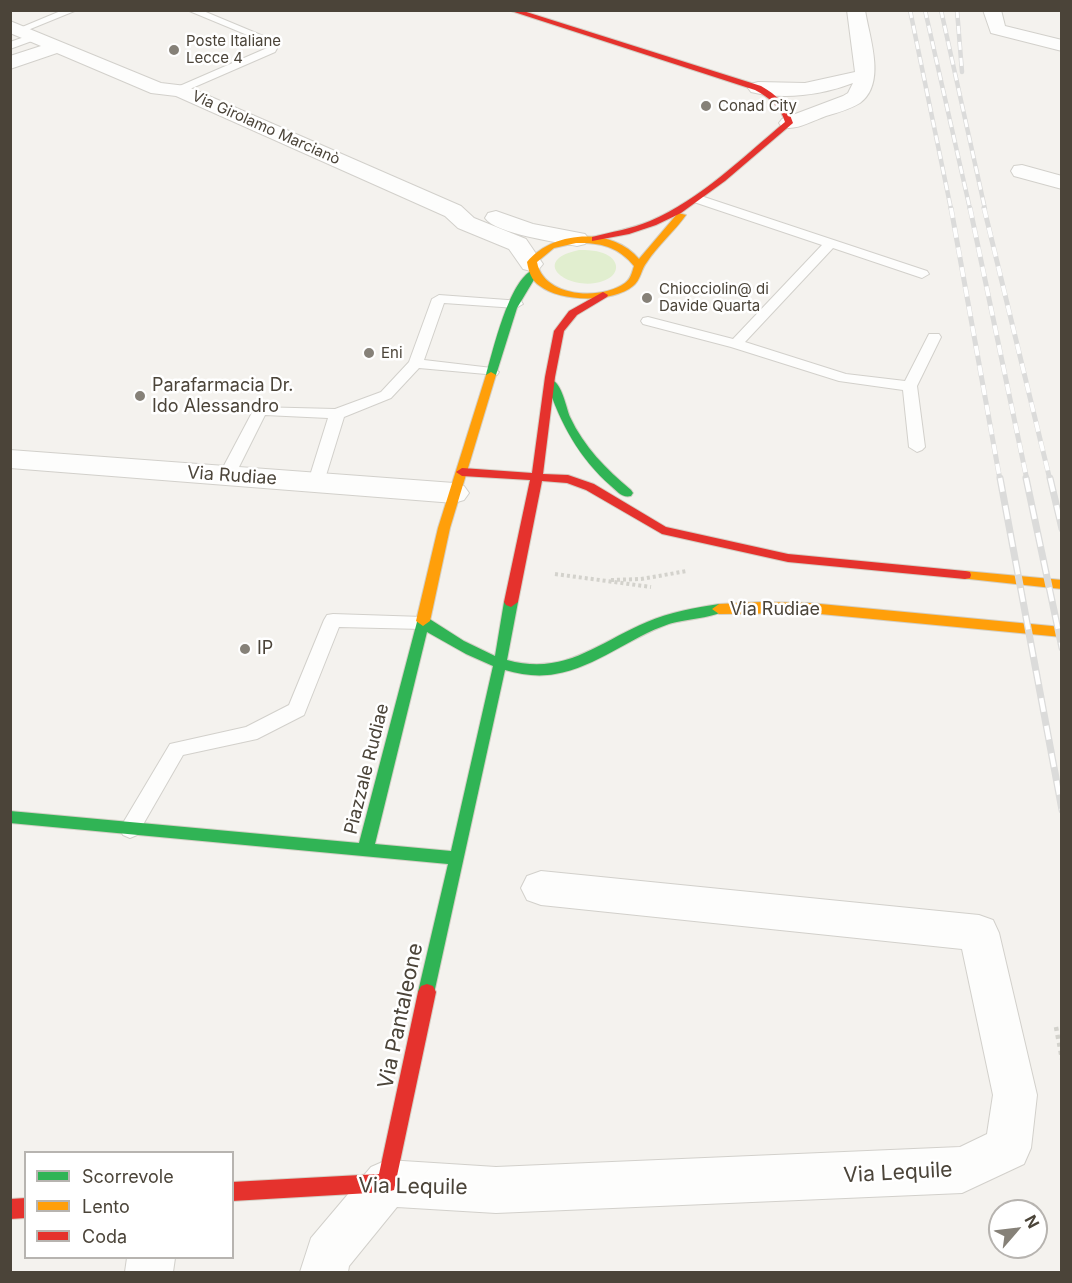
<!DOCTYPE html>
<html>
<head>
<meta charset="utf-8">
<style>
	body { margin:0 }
	#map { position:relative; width:1072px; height:1283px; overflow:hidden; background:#f4f2ee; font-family:Inter,sans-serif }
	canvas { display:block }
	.frame { position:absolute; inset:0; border:12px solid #4b4439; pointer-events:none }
	.legend { position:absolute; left:24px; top:1151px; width:210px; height:108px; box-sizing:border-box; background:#fff; border:2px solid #b7b4b0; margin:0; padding:8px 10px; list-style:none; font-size:18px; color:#4b4439 }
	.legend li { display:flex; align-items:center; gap:12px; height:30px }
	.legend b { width:30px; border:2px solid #b7b4b0 }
	.north { position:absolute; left:988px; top:1199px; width:60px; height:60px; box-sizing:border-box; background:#fff; border:2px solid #b7b4b0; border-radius:50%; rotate:62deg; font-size:16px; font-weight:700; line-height:24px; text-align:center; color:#4b4439 }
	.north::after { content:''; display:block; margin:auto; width:21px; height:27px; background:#868178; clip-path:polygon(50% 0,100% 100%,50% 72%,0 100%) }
</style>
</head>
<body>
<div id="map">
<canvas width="1072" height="1283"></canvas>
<div class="frame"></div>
<ul class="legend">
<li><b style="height:8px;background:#30b455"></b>Scorrevole</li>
<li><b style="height:8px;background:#ff9f0a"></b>Lento</li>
<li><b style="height:8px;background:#e5322d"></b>Coda</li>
</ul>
<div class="north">N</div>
</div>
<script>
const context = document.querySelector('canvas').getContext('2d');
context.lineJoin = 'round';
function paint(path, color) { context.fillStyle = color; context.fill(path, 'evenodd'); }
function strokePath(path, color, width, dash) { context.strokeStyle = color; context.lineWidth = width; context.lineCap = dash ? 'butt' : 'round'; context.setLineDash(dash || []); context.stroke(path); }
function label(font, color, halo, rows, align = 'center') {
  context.font = font + ' Inter,sans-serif'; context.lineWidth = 5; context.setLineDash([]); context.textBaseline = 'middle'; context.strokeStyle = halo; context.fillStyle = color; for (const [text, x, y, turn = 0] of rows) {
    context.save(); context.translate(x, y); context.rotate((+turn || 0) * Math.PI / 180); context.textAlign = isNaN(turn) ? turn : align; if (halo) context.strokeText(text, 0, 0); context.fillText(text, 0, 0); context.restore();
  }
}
paint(new Path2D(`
	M579,250C587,250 595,250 603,253C620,259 621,275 603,281C570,293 527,261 579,250Z`), '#e1eecf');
const lane = new Path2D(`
	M63,10H77L23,32L15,30Z
	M187,10H201L280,43L275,52L183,92H175V88L267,48L269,44Z
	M36,33L41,36L40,38L10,49V42Z
	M698,195L927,271L929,274L922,278L833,248L745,342L846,374L905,381L929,334H939L941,337L917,386L925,447L922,450L917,452L909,447L903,390L839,381L731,347L643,324L641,321L643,318L648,317L733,339L822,245L694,202L692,199Z
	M439,295L521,301L523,304L516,308L444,303L424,360L492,368L499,372L497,375L419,368L391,398L344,417L324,482L316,487L308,482L328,418L265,415L233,479H221L219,475L255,407L335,409L381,392L409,362L432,299Z
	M333,614L423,617L429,618L432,623L429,628L423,629L339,627L304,715L257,739L183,755L137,835L130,838L123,835L120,829L123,823L170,744L246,727L289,705L324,620L327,615Z`);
const street = new Path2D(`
	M847,10H865C869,37 887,83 860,103C850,109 837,113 826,116C812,121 796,131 782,127L779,123L782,119L843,96L848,93L853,83C822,95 784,100 751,92L748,88L751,84L758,82L805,83L855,72Z
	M983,10H1001L1005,26L1062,40V51L991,33Z
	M10,21L161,83L186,86L461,206L474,218L526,239L543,264L539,269L531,271L523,269L509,249L458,228L445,216L176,96L151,93L57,53L10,69V56L41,46L10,33Z
	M1022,165L1062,176V189L1014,176L1011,171L1014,166Z
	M496,211L533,224L585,234L589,239L585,244L577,246C557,242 496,234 485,218L488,213Z
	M10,450L454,483L464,486L469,493L464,500L454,503L10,468Z
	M541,871L979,915L993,920L999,933L1037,1095L1031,1148L1024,1164L962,1193L496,1213L397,1207L349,1266L348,1272H300L311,1238L371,1167L387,1160L496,1167L960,1147L987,1134L993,1095L962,949L541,905L527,900L521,888L527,876Z
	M127,1258H175L173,1272H125Z`);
const fast = new Path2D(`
	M533,270L538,273L517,308L496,375L491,378L487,377L486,375C493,351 509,280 533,270Z
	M552,380C562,384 566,407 570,417C584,447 606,469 631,490L633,493L631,496C622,498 618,492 611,486C579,458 560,423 547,383Z
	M511,597L518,602L507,660C565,676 597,643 647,622C670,612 694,608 719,604L726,609C720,617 681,620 669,624C630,637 597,667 555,674C539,677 522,675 505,670L433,998L427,1000L421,998L418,992L448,864L10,823V811L359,843L418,618H428L464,641L495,656L504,602ZM427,632L466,654L493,666L451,851L375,844Z`);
const slow = new Path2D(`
	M678,213L686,215C674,232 658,245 647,262C641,269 641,280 633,286C613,303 560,302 540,286C531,280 529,272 527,262C552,231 612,226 639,259ZM576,243C600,242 619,247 634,266C632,272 631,279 625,283C600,301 543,297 537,262L554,248Z
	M491,372L496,375L450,528L430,621L423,626L416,621L438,528L486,375Z
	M965,571L1062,580V589L960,578L959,575L960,572Z
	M761,602L810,603L1062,627V637L810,613L719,614L712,609L719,604Z`);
const jam = new Path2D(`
	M508,10H520L761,86C777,95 787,105 793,123L725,181L681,213L656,225L629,234L592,241V237C611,232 631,229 650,221C701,199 742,158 785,122C780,106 770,98 755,90Z
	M603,292L608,295L607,297L577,315L564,331L555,377L543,474L568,475L594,484L666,527L788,554L965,571L970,572L971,575L970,578L965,579L788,562L662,534L586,490L567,483L542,481L518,602L511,607L506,605L504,602L530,480L462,476L456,472L462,468L532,473L545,377L554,331L569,311Z
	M427,984L433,986L436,992L394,1190L387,1192L232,1201V1182L379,1174L418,992L421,986Z
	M26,1198V1218L10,1219V1199Z`);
strokePath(lane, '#d2d0cb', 2);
strokePath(street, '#d2d0cb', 2);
strokePath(fast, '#d3cfc5', 2);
strokePath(slow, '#d3cfc5', 2);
strokePath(jam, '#d3cfc5', 2);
strokePath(new Path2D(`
	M555,574L651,587
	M611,580L641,579L687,571`), '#d3d2cc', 4, [3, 3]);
strokePath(new Path2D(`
	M1056,1027L1062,1059`), '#d3d2cc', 4.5, [4, 4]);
paint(lane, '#fdfdfc');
paint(street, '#fdfdfc');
paint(fast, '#30b455');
paint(slow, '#ff9f0a');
paint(jam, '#e5322d');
const railFar2 = new Path2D(`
	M910,10L951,209
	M925,10L970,209
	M941,10L985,209
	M957,10L962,72`);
const railFar1 = new Path2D(`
	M951,208L1000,480
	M970,208L1027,480
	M984,208L1050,480`);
const rail = new Path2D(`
	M1000,478L1062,810
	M1026,478L1062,648
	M1050,478L1062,529`);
strokePath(railFar2, '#dbdbda', 4.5);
strokePath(railFar1, '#dbdbda', 5);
strokePath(rail, '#dbdbda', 7);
strokePath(railFar2, '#fff', 3, [8]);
strokePath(railFar1, '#fff', 4, [10]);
strokePath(rail, '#fff', 4.5, [14]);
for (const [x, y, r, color] of [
	[174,50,6,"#868178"],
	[706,106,6,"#868178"],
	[647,298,6,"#868178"],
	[369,353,6,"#868178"],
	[140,396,6,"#868178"],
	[245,649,6,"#868178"]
]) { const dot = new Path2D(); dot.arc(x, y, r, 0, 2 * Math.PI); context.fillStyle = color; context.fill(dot); strokePath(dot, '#fff', 2); }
label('15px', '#4b4439', '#fff', [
	["Poste Italiane",186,41],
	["Lecce 4",186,58],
	["Conad City",718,106],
	["Chiocciolin@ di",659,289],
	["Davide Quarta",659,306],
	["Eni",381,353]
], 'left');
label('15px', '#4b4439', '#fff', [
	["Via Girolamo Marcianò",266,128,24]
]);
label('18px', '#4b4439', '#fff', [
	["Parafarmacia Dr.",152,386],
	["Ido Alessandro",152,407],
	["IP",257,649]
], 'left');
label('18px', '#4b4439', '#fff', [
	["Via Rudiae",232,476,4],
	["Via Rudiae",775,610],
	["Piazzale Rudiae",367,769,-76]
]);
label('21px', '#4b4439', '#fff', [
	["Via Pantaleone",401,1016,-78],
	["Via Lequile",898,1173,-3],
	["Via Lequile",413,1187,1]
]);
</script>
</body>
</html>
